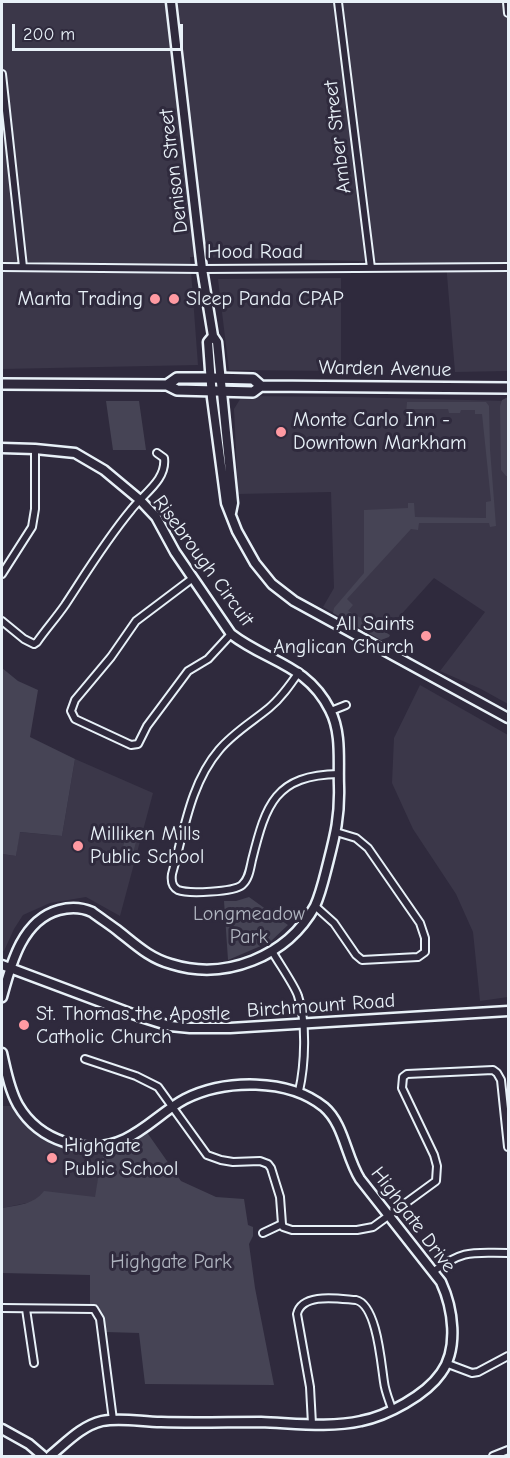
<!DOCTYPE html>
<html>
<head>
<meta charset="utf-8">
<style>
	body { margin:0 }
	#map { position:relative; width:510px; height:1458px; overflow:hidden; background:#2f2a3d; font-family:"Comic Neue",sans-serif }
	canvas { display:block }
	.frame { position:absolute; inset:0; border:3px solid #e8f1f8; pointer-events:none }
	.scale { position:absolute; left:12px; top:24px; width:171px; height:27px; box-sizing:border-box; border:3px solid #e8f1f8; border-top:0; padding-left:8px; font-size:18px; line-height:21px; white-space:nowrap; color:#e8f1f8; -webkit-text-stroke:4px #2f2a3d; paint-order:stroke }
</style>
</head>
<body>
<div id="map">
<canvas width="510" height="1458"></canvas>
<div class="frame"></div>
<div class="scale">200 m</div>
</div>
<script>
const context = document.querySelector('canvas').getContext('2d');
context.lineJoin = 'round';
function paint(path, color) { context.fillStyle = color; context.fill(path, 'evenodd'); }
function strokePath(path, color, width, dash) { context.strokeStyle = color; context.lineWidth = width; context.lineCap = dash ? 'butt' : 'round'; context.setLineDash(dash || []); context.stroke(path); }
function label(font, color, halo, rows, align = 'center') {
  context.font = font + ' "Comic Neue",sans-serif'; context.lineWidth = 6; context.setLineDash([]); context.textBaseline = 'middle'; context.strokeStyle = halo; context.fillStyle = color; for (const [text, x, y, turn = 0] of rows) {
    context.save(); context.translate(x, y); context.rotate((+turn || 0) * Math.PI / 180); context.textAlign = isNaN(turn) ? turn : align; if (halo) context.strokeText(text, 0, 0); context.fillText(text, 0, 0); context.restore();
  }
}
paint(new Path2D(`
	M2,2H508V371L455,372L446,263L190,257L198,365L2,369Z
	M341,278V371L229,370L218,279Z
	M242,396L350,397L508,401V704L481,689L440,671L485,612L434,578L380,638L323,607L334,588L331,492L238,494L234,409Z
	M420,685L508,735V997L480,1001L473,932L456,894L413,829L392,783L394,738Z
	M75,759L153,793L120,916L86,897L50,903L23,915L14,929L4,951L2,950V854L16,856L19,832L62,836Z
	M2,1106H15L25,1120L27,1126L44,1139L106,1149L100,1166L96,1197L37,1199L32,1202L2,1208Z`), '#3b3749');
paint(new Path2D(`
	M508,397V476H506L501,470L500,406L502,400Z
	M106,401H139L146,450H113Z
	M407,402H486L489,406L490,449L496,526L490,527L489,523H419L418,530L411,529L347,599L353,605L348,611L378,627L380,624L387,625L385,632L390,635L389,637L381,640L333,613L334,608L364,573V510L408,508V503H414L415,517L486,518V502L491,501L482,414H475V410H461L460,413H449L448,409H413L412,414H406Z
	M2,668L18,681L38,690L30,737L75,759L62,836L20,832L16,856L2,854Z
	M126,836L137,838L132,857L121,854Z
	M249,897L288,925L270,942L228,960L224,901H236Z
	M146,1131L181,1181L216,1197L244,1199L248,1225L253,1227V1236L249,1244L255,1288L274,1385L145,1384L139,1333L106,1332C104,1320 104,1309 90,1306V1275L2,1273V1208C18,1205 33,1205 44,1191L95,1197L100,1166L106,1149L128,1142Z`), '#464455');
const street = new Path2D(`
	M338,2L371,268
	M507,2L508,13
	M2,74L23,267
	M2,267L202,269L508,267
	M2,574L32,527L35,509V449
	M193,578L136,621L111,657L75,700L71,711L75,719L131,745L138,744L147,726L188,671L208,659L231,634
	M2,621L24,639L34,644L37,642C46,629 56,618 65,605C86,573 106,540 131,510C143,494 167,480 164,458L157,453
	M299,672C290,685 281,698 269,708C252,722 233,733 219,750C190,784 184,832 172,874C171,881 172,887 178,890C188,894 234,892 242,885C249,879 250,869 252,860C266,804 275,775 339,774
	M331,711L346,705
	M315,906L334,923L356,955L362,960L418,957L425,952V938L420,923L368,848L356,838L336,832
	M272,951C278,962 295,986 298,996C307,1022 305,1065 299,1091
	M85,1059L136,1076L158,1087L207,1155L221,1160L233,1162L260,1161L268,1164L271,1168L280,1197L282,1224
	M282,1224L283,1227L292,1230H357L373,1227L436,1181L437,1166L434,1155L402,1088L403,1077L407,1074L493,1070L497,1073L501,1080L508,1147
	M263,1233L282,1224
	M434,1271C465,1249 472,1253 508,1253
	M2,1308L94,1309L100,1319L113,1420
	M26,1309L34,1363
	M448,1364L472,1373L478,1372L508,1356
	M312,1424L310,1387L297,1314C302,1292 340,1299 356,1300C377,1305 381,1363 384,1382C385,1391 389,1400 392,1409
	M493,1456L508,1450`);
const secondary = new Path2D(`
	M171,2L202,269L213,336L217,342L233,503L231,513
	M213,336L208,342L212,398L226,503L237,531L255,563L272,584L294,601L508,718
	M2,448L35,449L75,453L104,470L140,500L156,517L175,552L231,634C267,662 307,664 330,710C342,733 338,762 339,786C340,820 334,839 326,871C323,883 320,895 315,906C287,957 225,981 171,964C149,958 135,944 117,930C109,924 100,918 92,912C81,907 70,907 59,910C22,920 11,964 2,997
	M2,965L138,1016L170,1026L190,1028H230L508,1011
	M2,1053C6,1070 9,1089 18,1105C39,1141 87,1157 125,1139C147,1129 164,1110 185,1099C225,1079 288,1078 324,1107C344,1124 346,1157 360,1179L441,1282C453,1308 459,1348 441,1373C426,1395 387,1416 361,1421C331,1428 292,1423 261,1422C228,1422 194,1423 161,1422C142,1422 121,1417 102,1421C81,1426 66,1443 50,1456
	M2,1429L29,1444L43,1456`);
const primary = new Path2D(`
	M2,384L167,385L177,390L253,392L261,386
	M167,385L177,378H211L253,379L261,386L508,388`);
strokePath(street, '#e8f1f8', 10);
strokePath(secondary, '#e8f1f8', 13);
strokePath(primary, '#e8f1f8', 14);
strokePath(street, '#2f2a3d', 6);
strokePath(secondary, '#2f2a3d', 8);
strokePath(primary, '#2f2a3d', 9);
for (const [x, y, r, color] of [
	[155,299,6,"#ff9aa2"],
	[174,299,6,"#ff9aa2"],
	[281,432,6,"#ff9aa2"],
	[426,636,6,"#ff9aa2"],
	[78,846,6,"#ff9aa2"],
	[24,1025,6,"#ff9aa2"],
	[52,1158,6,"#ff9aa2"]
]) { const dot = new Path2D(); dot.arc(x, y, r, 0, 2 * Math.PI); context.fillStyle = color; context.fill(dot); strokePath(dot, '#2f2a3d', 2); }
label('20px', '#e8f1f8', '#2f2a3d', [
	["Amber Street",338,137,-97],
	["Denison Street",174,171,-97],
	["Hood Road",255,252],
	["Warden Avenue",385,369,1],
	["Risebrough Circuit",203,561,54],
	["Birchmount Road",321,1006,-4],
	["Highgate Drive",413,1220,53]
]);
label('20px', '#e8f1f8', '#2f2a3d', [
	["Manta Trading",143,299,"right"],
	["Sleep Panda CPAP",186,299],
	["Monte Carlo Inn -",293,420],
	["Downtown Markham",293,443],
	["All Saints",414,624,"right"],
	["Anglican Church",414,647,"right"],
	["Milliken Mills",90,834],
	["Public School",90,857],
	["St. Thomas the Apostle",36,1014],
	["Catholic Church",36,1037],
	["Highgate",64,1146],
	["Public School",64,1169]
], 'left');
label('20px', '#afb4bf', '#2f2a3d', [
	["Longmeadow",249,914],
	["Park",249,937],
	["Highgate Park",171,1262]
]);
</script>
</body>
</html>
